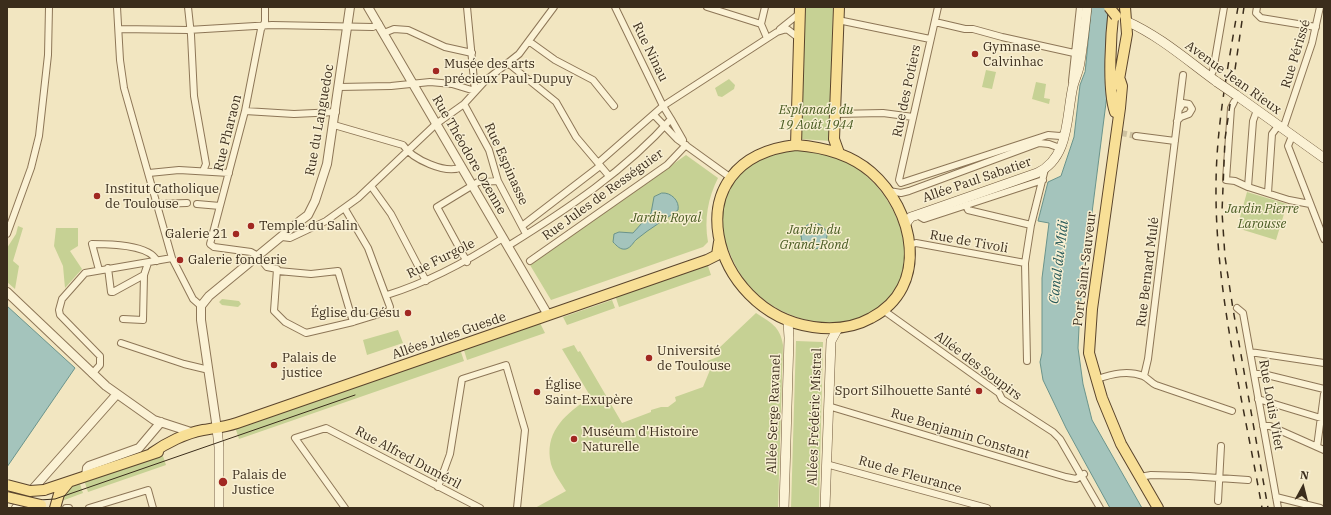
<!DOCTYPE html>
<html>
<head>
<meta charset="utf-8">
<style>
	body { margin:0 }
	#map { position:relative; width:1331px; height:515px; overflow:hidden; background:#f2e6c1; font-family:"IBM Plex Serif",serif }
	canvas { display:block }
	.frame { position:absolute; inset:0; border:8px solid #3b2d1c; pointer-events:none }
	.north { position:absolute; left:1283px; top:467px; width:40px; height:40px; -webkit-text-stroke:3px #f8efd2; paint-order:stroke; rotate:7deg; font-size:11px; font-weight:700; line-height:16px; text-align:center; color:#3b2d1c }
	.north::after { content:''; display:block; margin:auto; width:14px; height:18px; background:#3b2d1c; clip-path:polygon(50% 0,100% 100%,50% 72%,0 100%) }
</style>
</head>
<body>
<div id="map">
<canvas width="1331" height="515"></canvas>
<div class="frame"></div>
<div class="north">N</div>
</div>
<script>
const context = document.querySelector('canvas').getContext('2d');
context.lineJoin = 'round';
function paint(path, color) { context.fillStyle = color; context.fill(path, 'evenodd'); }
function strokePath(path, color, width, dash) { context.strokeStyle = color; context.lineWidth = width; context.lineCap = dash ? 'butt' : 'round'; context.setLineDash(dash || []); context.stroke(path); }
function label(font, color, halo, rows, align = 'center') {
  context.font = font + ' "IBM Plex Serif",serif'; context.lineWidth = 3; context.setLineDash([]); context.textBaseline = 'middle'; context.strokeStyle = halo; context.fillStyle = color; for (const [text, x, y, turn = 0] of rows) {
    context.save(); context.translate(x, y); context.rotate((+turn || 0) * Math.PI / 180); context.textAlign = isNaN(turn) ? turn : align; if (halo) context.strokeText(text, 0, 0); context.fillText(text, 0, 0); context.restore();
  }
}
paint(new Path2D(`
	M805,7H833L831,141L800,139Z
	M986,70L996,72L992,89L982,87Z
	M729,79L735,85L734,89L722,97L718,96L715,88Z
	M1036,82L1046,84L1044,98L1050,99L1049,104L1032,99Z
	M800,150C824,152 846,158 864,174C905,207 927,281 871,312C861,317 851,322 840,323C790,325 746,298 729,251C727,246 723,240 722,234C718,207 732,174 756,161C768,154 787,151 800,150Z
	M686,155L718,178C708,198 704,219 708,242L703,247L551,300L530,265Z
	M1247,192L1287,204L1276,240L1237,228Z
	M18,226L23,228L13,261L19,266L15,289L7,282V248L16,234Z
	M56,228H78V246L70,251L82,269L65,288L63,266L54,246Z
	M707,263L711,275L619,307L615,295Z
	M222,299L239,301L241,304L238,307L222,305L219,302Z
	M612,300L615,308L567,325L563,317Z
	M756,313C771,323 780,326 783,345L778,508H535L566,491C561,483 554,474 551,464C544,434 563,416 585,401L584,397L589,394L562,349L574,345L578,352L580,351L622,423L651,412V410L661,407H668L676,401L675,397L703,387L710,370L707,361L720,356L718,349Z
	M539,321L545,333L467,360L463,347Z
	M398,330L403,343L367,355L363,340Z
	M796,341L823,342L819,508H791Z
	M460,349L464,361L239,439L235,427Z
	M162,453L166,465L88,492L84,480Z
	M79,481L83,493L59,502L64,491Z`), '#c6d194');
const water = new Path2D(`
	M1092,7H1108L1106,44L1108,87L1080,307L1078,348L1083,384L1092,420L1142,508H1110L1066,428L1043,380L1040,362L1042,353V278L1049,223L1038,221L1048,182L1061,176L1074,137L1080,85L1085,72Z
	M662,193C671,192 680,201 678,210C665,220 650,228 637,239C633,242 632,247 626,249C620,250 617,246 613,242L614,234L619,232L633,233L651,213L654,197Z
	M801 236a13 13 0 1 1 26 0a13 13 0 1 1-26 0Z
	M7,306L75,368L7,467Z`);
paint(water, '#a4c4bc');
strokePath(water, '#6a938b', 1);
strokePath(new Path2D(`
	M1121,133L1136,136`), '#cdc1a0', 6, [6, 3]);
const minor = new Path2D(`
	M117,7L120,60L124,88L172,258L193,299L201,306
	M188,7L191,35L194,96L206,164L203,171
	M265,7V22L261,29L245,111L210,244L214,247L251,252L258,256L267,267L277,269L274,311L285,322L306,333L353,322L389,311L390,307L368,248L345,209
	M615,7L663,106L777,32L787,29L800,39
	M707,7L761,24L767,38
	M938,7L899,180L901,183L1048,135L1060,136L1065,134
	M1257,7L1256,13L1261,18L1316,27
	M838,20L930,39
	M935,22L965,29H973L1002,37L1074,53
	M761,24L765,7
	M120,29L188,30L272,25L373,27L379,24
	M780,29L800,13
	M384,33L394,29L408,30L445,47L472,53
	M530,42L555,60L593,80L614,106
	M509,64L556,102L576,137L609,176
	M1210,77L1213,71L1224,7
	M1072,81L1080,7
	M339,87L391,86L430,82L452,84L475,91L467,7
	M1234,102L1231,108L1226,180L1235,181L1248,187
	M464,104L489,150L498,181L526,234
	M1257,110L1253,121L1248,187L1289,200L1310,204
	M245,111L294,114L336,112
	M835,114L883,113L913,117
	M654,115L677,139L731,178
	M671,119L683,140
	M1177,121L1181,117L1189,114L1192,109L1189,104L1183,103L1180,108
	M334,125L403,145C412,159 446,175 462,167
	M1283,129L1312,43L1320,7
	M1136,136L1175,141
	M1292,136L1288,146L1324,239
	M149,173L179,170L229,173
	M371,186L391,214L426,281
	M889,191L901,193L909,191L1039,143L1049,144L1060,148
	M1268,193L1272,134L1278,126
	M157,204L187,203
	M197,204L220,206
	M966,205L968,210L1031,225
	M917,215L924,219L1043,180
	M522,226L600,166
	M7,234L31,168L39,136L48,55L49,7
	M282,237L290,238L326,221L358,198L436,124L464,104L485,81L519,54L554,7
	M910,245L916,243L1025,263
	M508,246C566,210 626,170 671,119L663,106L598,163
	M530,261L667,165L686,145
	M467,262L437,207L478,182L498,181
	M108,268L111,292H113L144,275L148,263
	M99,270L92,244C108,244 149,244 157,261
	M278,271L311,274L338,271L353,322
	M387,295C429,282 466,262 503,238
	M1237,308L1243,313L1278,508
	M883,310L999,393L1002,399L1053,432L1060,439L1100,508
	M123,319L143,320L144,275
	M121,343L184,364L209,370
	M1250,352L1324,363
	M1027,361L1025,263L1031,225L1045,169
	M92,374L100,365V356L60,315L59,310L62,299L85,273L172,258
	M1254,374H1263L1324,389
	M1144,376L1148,359L1183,75
	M1097,379C1112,374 1128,370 1143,376C1148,378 1151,383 1156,385L1232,411
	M1258,399L1324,419
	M828,406L1066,477L1076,479L1084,474
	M1263,426H1270L1324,450
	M1317,447L1324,394
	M826,464L987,508
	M1140,477L1151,475L1189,476L1248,480
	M438,487L450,454L462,379L506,365L525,430L517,508
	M1276,497L1320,508
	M1218,501L1221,446
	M66,508H69
	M89,508L148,490L153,508
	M345,508L295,438L326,428L480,508`);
const tertiary = new Path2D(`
	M368,7L548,315
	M7,292L106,386L154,420L194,433
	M217,429L201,320V306L209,296L300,221L308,215L315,201L327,164L350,7
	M86,476L87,468L89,466L139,448L161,422
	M16,508L117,394`);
const secondary = new Path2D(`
	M1126,21C1160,36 1188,61 1217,82
	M1236,95L1324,158
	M906,223L911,217L917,215L1037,173C1070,158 1066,116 1073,86C1075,78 1079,71 1080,62C1083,44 1085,25 1087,7
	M217,429L219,447V508
	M784,508L789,338L788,321
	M825,508L831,341L838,328`);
const primary = new Path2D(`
	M839,7L834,139L839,153
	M1114,7C1111,32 1107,89 1115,112
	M1120,80L1122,86L1120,108L1092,309L1089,353L1102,398L1121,444L1158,508
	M1118,85L1127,34L1125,7
	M796,145C823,147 850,154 871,172C914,209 931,287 871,318C853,328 834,330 813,327C710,312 670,159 796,145Z
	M796,145L800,7
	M152,453C166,443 186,433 203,430C215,428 225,427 237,423L707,260L717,255L719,242
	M44,490L158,452
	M55,508L59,494L68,483`);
strokePath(minor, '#8d7657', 8);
strokePath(tertiary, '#8d7657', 10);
strokePath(secondary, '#6f573a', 10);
strokePath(primary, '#5a442c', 12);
strokePath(minor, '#fbf2d5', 6);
strokePath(tertiary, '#fbf2d5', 8);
strokePath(secondary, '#fbf2d5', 9);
strokePath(primary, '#f8df96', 10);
strokePath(new Path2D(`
	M7,493L39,500L55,499L355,395`), '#3b2d1c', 1);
strokePath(new Path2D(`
	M1238,7C1228,67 1216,127 1216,187C1215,293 1244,404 1262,508
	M1244,7L1225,139L1222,212L1225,257L1233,309L1268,508`), '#3b2d1c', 1.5, [7, 7]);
const secondaryBridge = new Path2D(`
	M1217,82L1236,95`);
const primaryBridge = new Path2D(`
	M1109,7L1116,16
	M7,485L30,491L44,490
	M7,497L41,505`);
strokePath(secondaryBridge, '#6f573a', 10, []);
strokePath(primaryBridge, '#5a442c', 12, []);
strokePath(secondaryBridge, '#fbf2d5', 9);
strokePath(primaryBridge, '#f8df96', 10);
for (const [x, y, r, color] of [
	[975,54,4,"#a12822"],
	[436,71,4,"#a12822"],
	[97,196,4,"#a12822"],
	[251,226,4,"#a12822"],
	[236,234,4,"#a12822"],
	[180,260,4,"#a12822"],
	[408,313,4,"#a12822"],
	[649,358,4,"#a12822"],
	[274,365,4,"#a12822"],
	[979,391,4,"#a12822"],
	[537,392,4,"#a12822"],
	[574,439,4,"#a12822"],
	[223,482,5,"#a12822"]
]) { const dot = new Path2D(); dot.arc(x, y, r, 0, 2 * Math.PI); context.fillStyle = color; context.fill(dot); strokePath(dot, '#f8efd2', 1.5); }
label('13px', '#3b2d1c', '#f8efd2', [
	["Gymnase",983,47],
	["Calvinhac",983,62],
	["Musée des arts",444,64],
	["précieux Paul-Dupuy",444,79],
	["Institut Catholique",105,189],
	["de Toulouse",105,204],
	["Temple du Salin",259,226],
	["Galerie 21",228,234,"right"],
	["Galerie fonderie",188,260],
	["Église du Gésu",400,313,"right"],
	["Université",657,351],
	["de Toulouse",657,366],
	["Palais de",282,358],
	["justice",282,373],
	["Église",545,385],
	["Saint-Exupère",545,400],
	["Sport Silhouette Santé",971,391,"right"],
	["Muséum d'Histoire",582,432],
	["Naturelle",582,447],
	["Palais de",232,475],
	["Justice",232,490]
], 'left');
label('13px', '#3b2d1c', '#f8efd2', [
	["Rue Ninau",650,52,64],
	["Rue Périssé",1296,54,-73],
	["Avenue Jean Rieux",1233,78,36],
	["Rue des Potiers",907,91,-78],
	["Rue du Languedoc",320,120,-80],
	["Rue Pharaon",228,133,-76],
	["Rue Théodore Ozenne",469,155,60],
	["Rue Espinasse",506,164,66],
	["Allée Paul Sabatier",977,180,-19],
	["Rue Jules de Rességuier",603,195,-36],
	["Rue de Tivoli",969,242,10],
	["Rue Furgole",441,259,-26],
	["Port Saint-Sauveur",1085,269,-83],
	["Rue Bernard Mulé",1148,272,-83],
	["Allées Jules Guesde",449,336,-19],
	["Allée des Soupirs",978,366,37],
	["Rue Louis Vitet",1271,405,80],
	["Allée Serge Ravanel",774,414,-88],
	["Allées Frédéric Mistral",815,417,-88],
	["Rue Benjamin Constant",960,434,17],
	["Rue Alfred Duméril",408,458,28],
	["Rue de Fleurance",910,475,16]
]);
label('italic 13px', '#485a21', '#f8efd2', [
	["Esplanade du",816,110],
	["19 Août 1944",816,125],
	["Jardin Pierre",1262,209],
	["Larousse",1262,224],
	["Jardin Royal",666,218],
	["Jardin du",814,230],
	["Grand-Rond",814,245]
]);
label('italic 14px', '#2a5c5c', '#f8efd2', [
	["Canal du Midi",1059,262,-83]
]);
</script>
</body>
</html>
